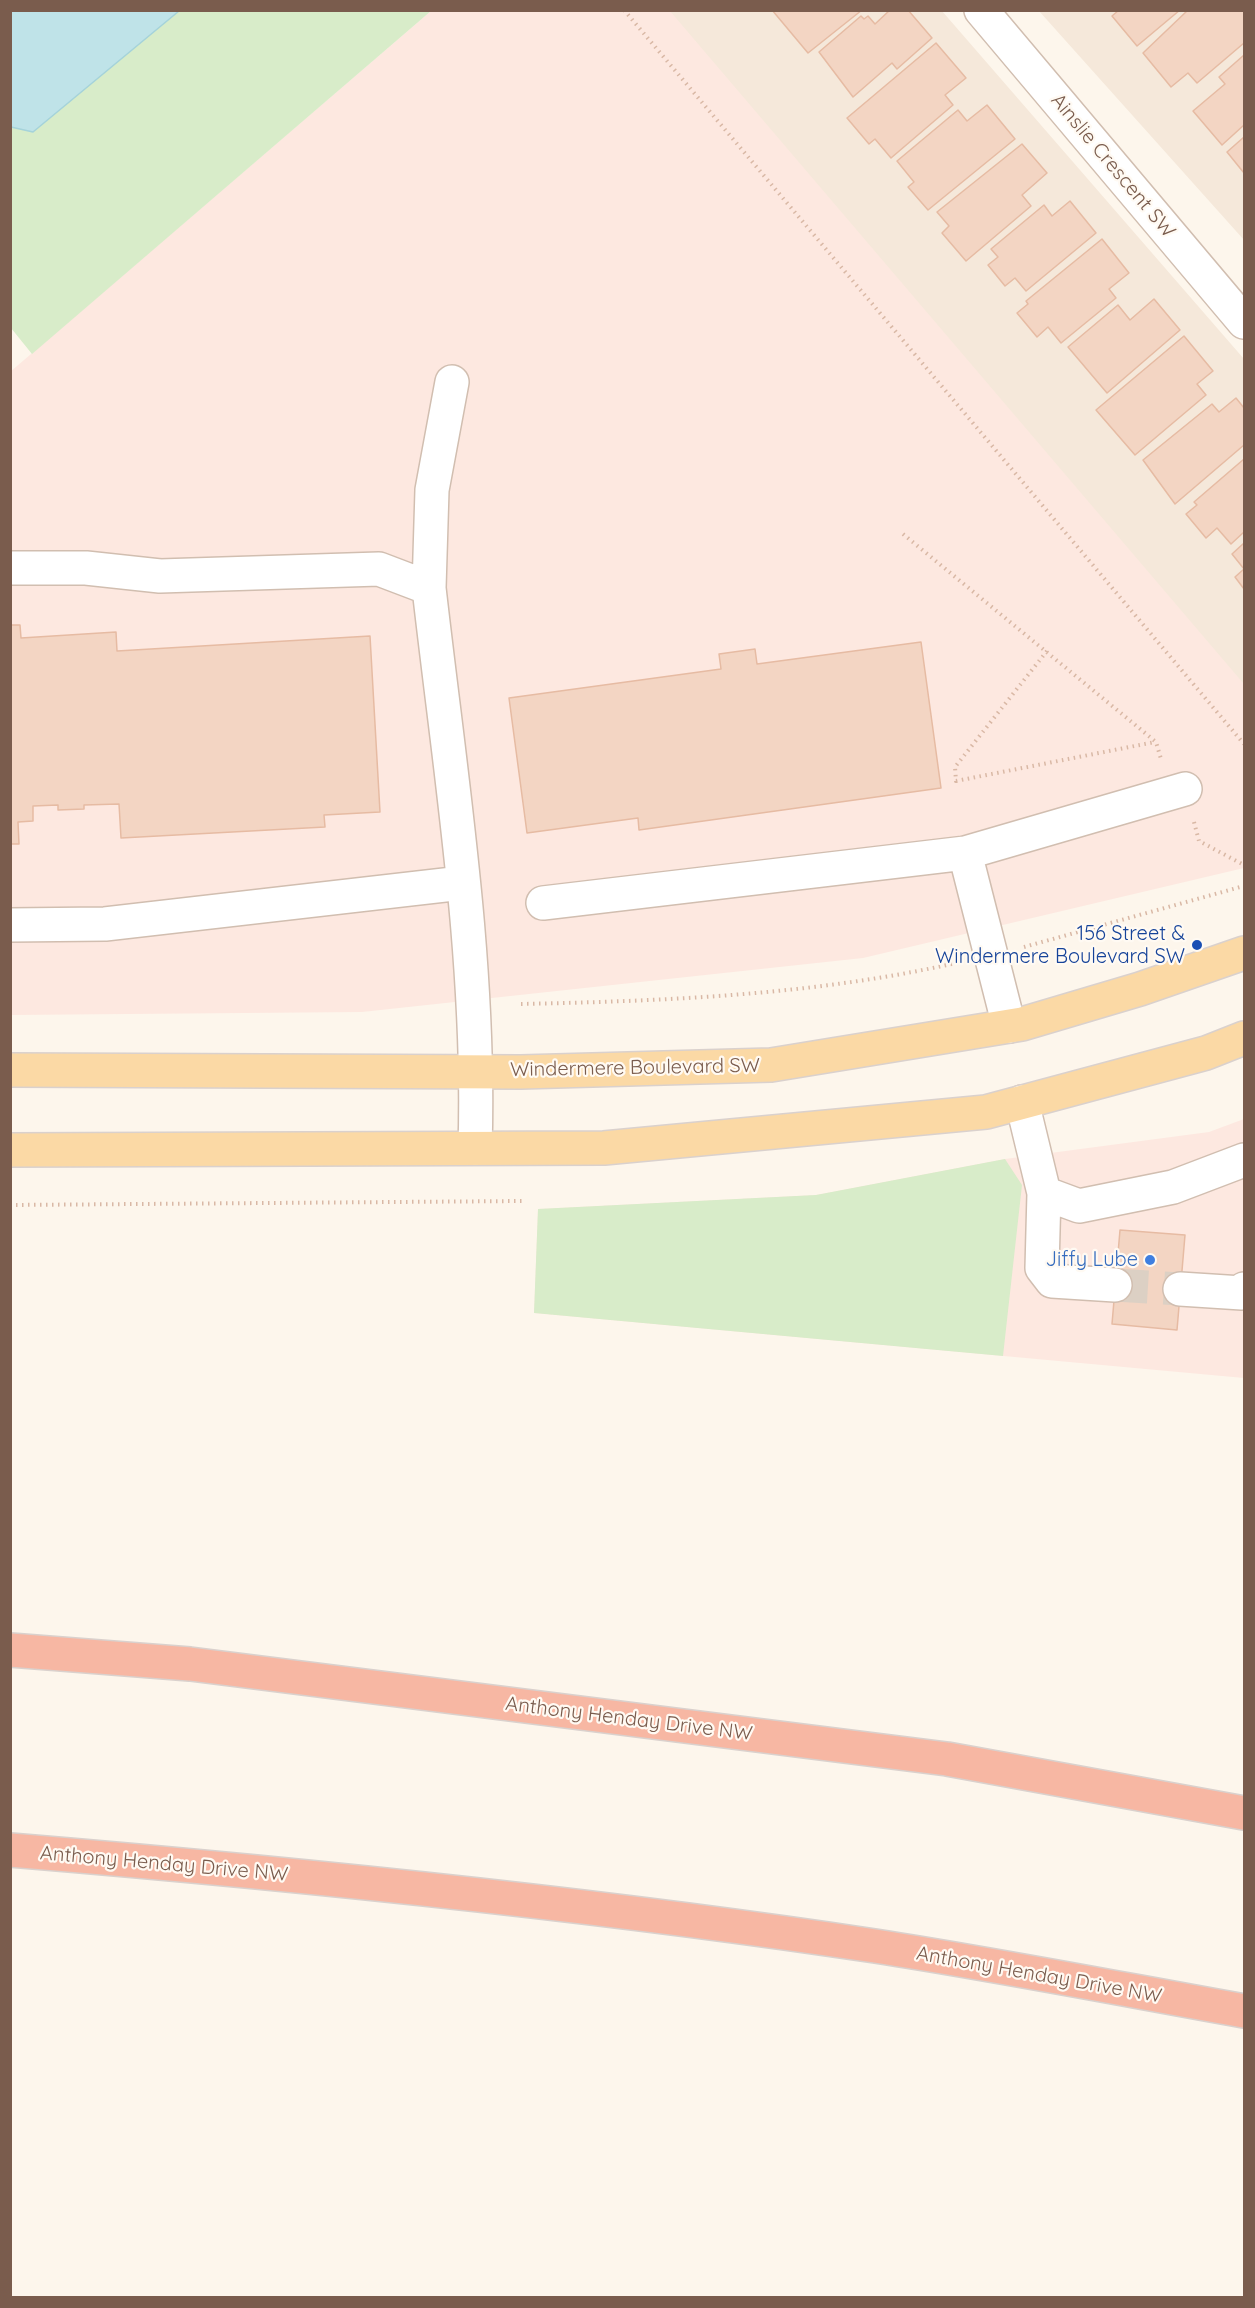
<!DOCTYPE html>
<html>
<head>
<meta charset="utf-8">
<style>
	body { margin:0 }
	#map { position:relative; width:1255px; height:2308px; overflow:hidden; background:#fdf6ec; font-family:Quicksand,sans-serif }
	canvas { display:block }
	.frame { position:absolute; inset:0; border:12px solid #7a5c4d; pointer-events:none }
</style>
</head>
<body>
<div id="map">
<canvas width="1255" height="2308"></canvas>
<div class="frame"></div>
</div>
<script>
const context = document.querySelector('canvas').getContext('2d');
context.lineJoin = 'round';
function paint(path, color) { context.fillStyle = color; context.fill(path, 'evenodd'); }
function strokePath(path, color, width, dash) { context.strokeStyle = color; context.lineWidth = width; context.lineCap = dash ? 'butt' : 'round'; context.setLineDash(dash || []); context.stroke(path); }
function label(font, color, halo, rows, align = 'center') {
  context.font = font + ' Quicksand,sans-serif'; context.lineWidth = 4.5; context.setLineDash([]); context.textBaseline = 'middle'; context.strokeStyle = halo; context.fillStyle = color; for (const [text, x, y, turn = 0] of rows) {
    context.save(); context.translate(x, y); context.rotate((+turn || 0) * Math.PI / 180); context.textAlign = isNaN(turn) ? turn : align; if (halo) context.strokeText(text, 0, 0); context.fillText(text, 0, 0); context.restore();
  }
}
paint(new Path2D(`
	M669,11H942L1244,359V689Z
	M1039,11H1244V240Z`), '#f5e8da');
paint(new Path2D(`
	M431,11H670L1244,684V868L863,958L362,1012L11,1015L10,372Z
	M1244,1119V1378L534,1313L538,1209L816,1195L1005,1159L1209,1132Z`), '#fde8e0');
paint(new Path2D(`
	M10,11H431L32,354L11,328Z
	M1005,1159L1022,1185L1003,1356L534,1313L538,1209L816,1195Z`), '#d8ecc9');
const water = new Path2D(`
	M10,11L11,10L179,11L33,132L11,127Z`);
paint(water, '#bfe3e8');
strokePath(water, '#a5d3da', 1.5);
const building = new Path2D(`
	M772,10H862L808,53Z
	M890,10H908L932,38L897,69L892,63L853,97L819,52L861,16L864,19L868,16L875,24Z
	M1119,10H1180L1137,46L1112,16Z
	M1188,10H1244V43L1197,83L1188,73L1171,87L1143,53Z
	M936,43L966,78L945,95L953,105L891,158L875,139L869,144L847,118Z
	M1244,55V125L1222,145L1193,111L1225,84L1219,77Z
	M987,105L1015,139L928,210L908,187L914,182L897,161L958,110L967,121Z
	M1244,137V173L1227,152Z
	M1022,144L1047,173L1022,195L1031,206L966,261L942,233L949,226L937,212Z
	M1070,201L1096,233L1026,291L1015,278L1005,286L988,265L998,257L991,249L1044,205L1052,216Z
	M1102,239L1129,273L1109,289L1116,298L1061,343L1048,327L1037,337L1017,313L1028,304L1026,301Z
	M1154,299L1180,330L1107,393L1068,347L1118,305L1130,320Z
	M1184,336L1213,371L1197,384L1206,395L1135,455L1096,410Z
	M1236,398L1244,408V445L1175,504L1143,460L1212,404L1219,412Z
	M1244,459V532L1231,544L1217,528L1206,538L1186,514L1197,505L1194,502Z
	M1244,543V569L1232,554Z
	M1244,569V589L1235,577Z
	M10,625H20L21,638L116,632L117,651L370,636L380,812L324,815L325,827L121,838L119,804L84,805V809L58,810V805L33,806V821L18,822L19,844H10Z
	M921,642L941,788L639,830L638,818L527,833L509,698L721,669L719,654L755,649L757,664Z
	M1120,1230L1185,1235L1177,1330L1112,1324Z`);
paint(building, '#f3d5c3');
strokePath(building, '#e6bba3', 1.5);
strokePath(new Path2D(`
	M1115,1285L1180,1289`), '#dcd0c4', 33, [33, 16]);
const minor = new Path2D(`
	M981,10L1244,322
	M10,568H86L160,576L379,569L429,588C450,773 481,962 475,1148
	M429,588L432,490L452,382
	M965,853L1009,1026
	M543,903L965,853L1185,789
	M10,925L105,924L462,883
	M1022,1102L1044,1193L1042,1268L1052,1281L1115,1285
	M1044,1193L1079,1206L1173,1187L1244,1160
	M1180,1289L1242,1293L1244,1289`);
const major = new Path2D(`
	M10,1070L521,1072L771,1065L1022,1024L1140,989L1244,953
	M10,1150L604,1148L986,1112L1206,1053L1244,1038`);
const highway = new Path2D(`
	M10,1650L190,1664L947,1759L1244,1813
	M10,1850C299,1874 588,1903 875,1946C998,1965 1121,1989 1244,2011`);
strokePath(minor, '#d1beb0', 36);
strokePath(major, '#dad1cd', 36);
strokePath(highway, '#dad1cd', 36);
strokePath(new Path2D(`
	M624,10L1244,744
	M903,534L1156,742L1161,759
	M1047,651L955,767L956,781L1155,742
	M1194,822L1199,841L1244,865
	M1024,947L1244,886
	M521,1004C667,1001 813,995 956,963
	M10,1205L523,1201`), '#d9b8a5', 4, [1.5, 4.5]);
strokePath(minor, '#fff', 33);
strokePath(major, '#fbd9a5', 33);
strokePath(highway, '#f7b7a3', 33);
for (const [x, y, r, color] of [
	[1197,945,6,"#1a4fb4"],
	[1150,1260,6,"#3f7fe0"]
]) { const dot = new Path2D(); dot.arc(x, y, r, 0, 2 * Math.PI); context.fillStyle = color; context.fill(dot); strokePath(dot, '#fffaf3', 2); }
label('20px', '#7a5c4d', '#fffaf3', [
	["Ainslie Crescent SW",1113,166,50],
	["Windermere Boulevard SW",635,1068,-1],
	["Anthony Henday Drive NW",629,1719,7],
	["Anthony Henday Drive NW",164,1864,5],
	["Anthony Henday Drive NW",1039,1975,10]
]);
label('20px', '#164399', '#fffaf3', [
	["156 Street &",1185,934],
	["Windermere Boulevard SW",1185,957]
], 'right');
label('20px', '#366cbe', '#fffaf3', [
	["Jiffy Lube",1138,1260]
], 'right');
</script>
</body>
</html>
